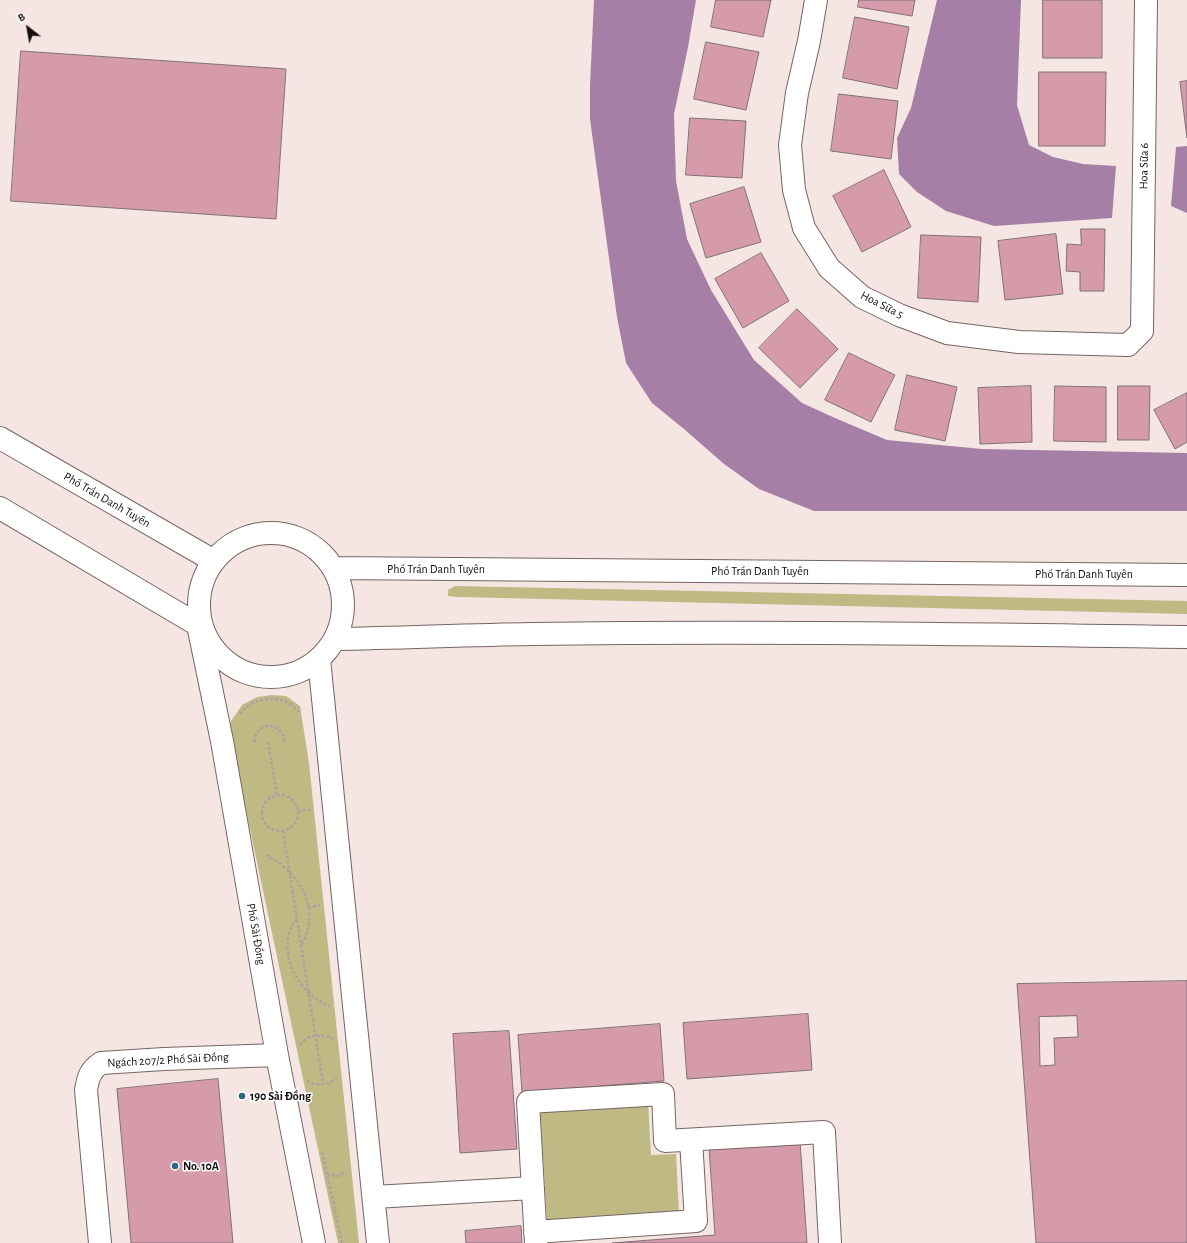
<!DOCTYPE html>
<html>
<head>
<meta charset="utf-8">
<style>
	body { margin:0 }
	#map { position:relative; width:1187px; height:1243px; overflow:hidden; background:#f6e6e3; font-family:"Alegreya Sans",sans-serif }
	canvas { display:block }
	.north { position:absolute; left:8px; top:8px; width:40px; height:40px; -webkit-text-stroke:3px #fff; paint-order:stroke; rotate:329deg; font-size:11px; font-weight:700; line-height:16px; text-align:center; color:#15100f }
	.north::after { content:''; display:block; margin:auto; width:14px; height:18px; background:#15100f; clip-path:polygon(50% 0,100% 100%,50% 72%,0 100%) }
</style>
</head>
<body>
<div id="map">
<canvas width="1187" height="1243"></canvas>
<div class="north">B</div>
</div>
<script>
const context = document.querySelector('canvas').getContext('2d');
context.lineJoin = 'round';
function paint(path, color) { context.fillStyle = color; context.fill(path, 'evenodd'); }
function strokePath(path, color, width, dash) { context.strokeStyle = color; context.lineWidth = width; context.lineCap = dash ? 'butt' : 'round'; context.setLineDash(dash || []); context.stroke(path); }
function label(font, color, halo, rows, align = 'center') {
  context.font = font + ' "Alegreya Sans",sans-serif'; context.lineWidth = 3; context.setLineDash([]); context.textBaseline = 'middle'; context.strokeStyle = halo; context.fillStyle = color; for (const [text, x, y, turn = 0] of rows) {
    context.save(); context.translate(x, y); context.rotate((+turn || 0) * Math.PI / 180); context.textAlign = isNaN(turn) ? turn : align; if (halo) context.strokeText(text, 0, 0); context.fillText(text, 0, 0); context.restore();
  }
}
paint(new Path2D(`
	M455,586L1187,601V614L458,597L448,596V590Z
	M272,695L286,696L300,706L309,763L359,1243H338L235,759L229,738L231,721L242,705L257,697Z
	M648,1101L651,1155L676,1154L679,1213L547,1221L540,1108Z`), '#bfb984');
paint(new Path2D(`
	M594,0H696L688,47L674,114L676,181L687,239L711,290L754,360L802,403L835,418L887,440L982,449L1187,453V511H814L759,489L724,464L684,429L652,403L626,363L617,317L590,119V85Z
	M937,0H1021L1017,105L1029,145L1053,157L1083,164L1116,166L1112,218L994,226L946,211L917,192L899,174L897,138L911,108Z
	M1187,146V213L1171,206L1176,147Z`), '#a67fa6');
const building = new Path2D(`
	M716,0H771L763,37L711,27Z
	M859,0H915L912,16L858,7Z
	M1043,0H1102V58H1043Z
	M855,17L909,27L897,89L843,78Z
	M706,42L759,52L746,110L694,99Z
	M21,51L286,69L276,219L11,201Z
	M1039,72H1106L1105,146H1039Z
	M1187,81V138L1180,82Z
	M839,94L898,101L891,159L831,151Z
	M690,118L746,121L742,178L686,175Z
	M884,170L911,227L862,252L833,196Z
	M744,187L761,242L706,258L690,204Z
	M1081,229H1105L1104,291H1080V272L1066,271L1067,244L1081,245Z
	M1056,234L1063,294L1005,300L998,241Z
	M921,235L981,237L978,302L918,298Z
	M761,253L789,301L743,328L715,279Z
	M797,309L838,349L800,388L759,348Z
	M849,353L895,375L871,422L825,400Z
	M907,375L957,387L945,441L895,430Z
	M1031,386L1032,442L980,444L978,388Z
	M1055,386L1106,387V442L1054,441Z
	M1118,386H1150L1149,440H1118Z
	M1187,393V442L1175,449L1154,410Z
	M1187,981V1243H1036L1017,984ZM1077,1016L1078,1037L1054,1038L1055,1065L1040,1066L1039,1017Z
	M808,1014L812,1070L687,1079L683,1023Z
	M660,1024L664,1081L522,1092L518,1035Z
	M509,1031L517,1149L460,1153L453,1034Z
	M218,1079L233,1243H131L117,1089Z
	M800,1141L807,1243H612L715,1235L709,1147Z
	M521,1226L522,1243H466L465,1231Z`);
paint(building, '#d69bab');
strokePath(building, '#7f7175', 1);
const minor = new Path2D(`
	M816,0L809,41L797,93L790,145L794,190L804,228L829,268L862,297L899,315L947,333L1019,342L1128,345L1142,331L1146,0
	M198,625L222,741L277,1055L314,1243
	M319,659L378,1243
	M374,1197L533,1188
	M535,1232L696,1221L691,1140
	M100,1243L86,1090C88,1078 90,1070 101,1063L164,1059L277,1055
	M536,1243L528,1102L663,1094L665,1141L824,1132L830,1243`);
const major = new Path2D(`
	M0,438L214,561
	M0,508L198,625
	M199 605a72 72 0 1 1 144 0a72 72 0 1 1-144 0Z
	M333,568L1187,575
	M335,639C400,638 466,635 532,634C750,631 969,634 1187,637`);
strokePath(minor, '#736662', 24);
strokePath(major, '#736662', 24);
strokePath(new Path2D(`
	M240,714C249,700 269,696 284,701C290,703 296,709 300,713
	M254,742C256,720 283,721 285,743
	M268,742L277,796
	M262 813a18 18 0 1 1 36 0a18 18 0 1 1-36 0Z
	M298,811L311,810
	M283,831L323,1084
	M266,855C299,872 322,908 302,944
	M308,907L320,905
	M297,919C273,948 298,995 330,1006
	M300,1045C308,1034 321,1033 333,1039
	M307,1081C317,1087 328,1085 337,1078
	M322,1152L342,1243
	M327,1174L338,1176L346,1172`), '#aea19f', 2.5, [3, 2]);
strokePath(minor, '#fff', 22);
strokePath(major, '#fff', 22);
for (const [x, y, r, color] of [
	[242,1096,4,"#2a697f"],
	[175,1166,4,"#2a697f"]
]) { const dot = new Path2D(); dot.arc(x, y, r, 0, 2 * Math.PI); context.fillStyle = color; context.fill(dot); strokePath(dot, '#fff', 1.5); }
label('12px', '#15100f', '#fff', [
	["Hoa Sữa 6",1144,166,-89],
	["Hoa Sữa 5",882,305,27],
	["Phố Trần Danh Tuyên",107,500,30],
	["Phố Trần Danh Tuyên",436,569],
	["Phố Trần Danh Tuyên",760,571],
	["Phố Trần Danh Tuyên",1084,574],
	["Phố Sài Đồng",256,934,80],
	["Ngách 207/2 Phố Sài Đồng",168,1060,-3]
]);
label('bold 12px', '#15100f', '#fff', [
	["190 Sài Đồng",250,1096],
	["No. 10A",183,1166]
], 'left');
</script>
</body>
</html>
